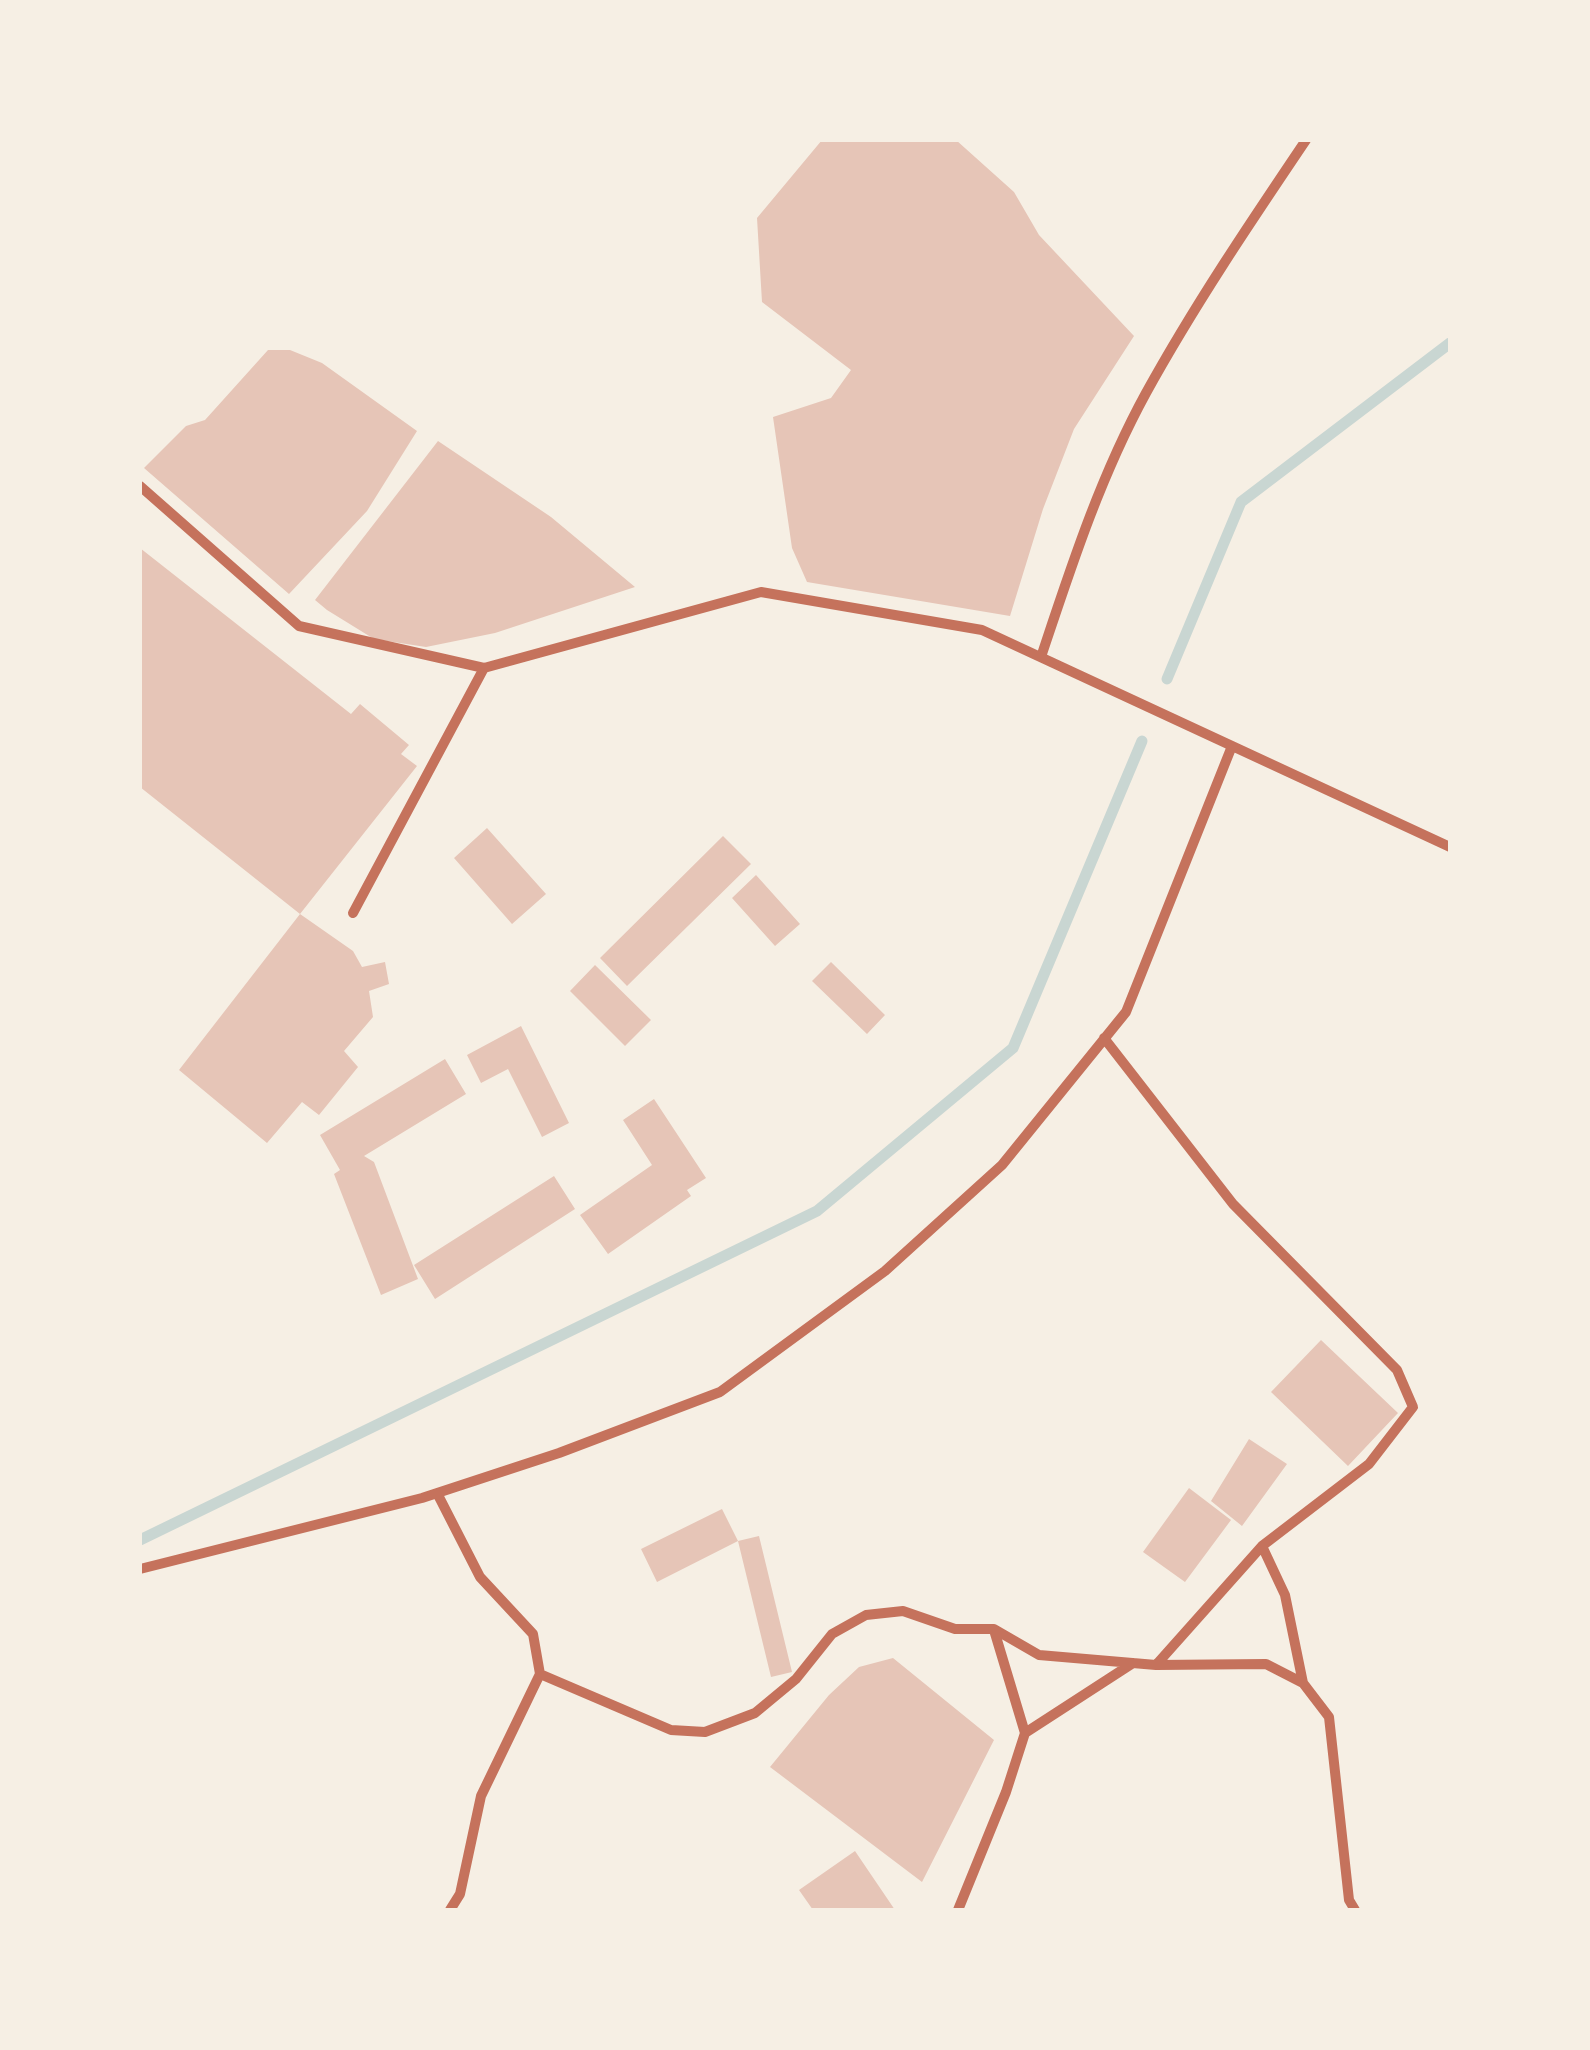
<!DOCTYPE html>
<html>
<head>
<meta charset="utf-8">
<style>
	body { margin:0 }
	#map { position:relative; width:1590px; height:2050px; overflow:hidden; background:#f6efe4; font-family:"PT Sans",sans-serif }
	canvas { display:block }
	.frame { position:absolute; inset:0; border:142px solid #f6efe4; pointer-events:none }
</style>
</head>
<body>
<div id="map">
<canvas width="1590" height="2050"></canvas>
<div class="frame"></div>
</div>
<script>
const context = document.querySelector('canvas').getContext('2d');
context.lineJoin = 'round';
function strokePath(path, color, width, dash) { context.strokeStyle = color; context.lineWidth = width; context.lineCap = dash ? 'butt' : 'round'; context.setLineDash(dash || []); context.stroke(path); }
function paint(path, color) { context.fillStyle = color; context.fill(path, 'evenodd'); }
strokePath(new Path2D(`
	M1167,679L1241,502L1450,343
	M140,1540L817,1211L1013,1048L1142,741`), '#c9d6d2', 11);
paint(new Path2D(`
	M822,140H956L1014,192L1039,235L1134,336L1074,429L1043,509L1010,616L807,582L792,548L773,417L831,398L851,370L762,302L757,218Z
	M268,350H290L322,363L417,431L367,511L289,594L144,468L186,426L205,420Z
	M438,441L551,517L635,587L495,633L426,647L374,639L327,610L315,600Z
	M140,548L351,714L360,704L409,745L401,754L417,766L300,914L140,787Z
	M487,828L546,894L512,924L454,858Z
	M723,836L751,864L627,986L600,958Z
	M756,875L800,924L775,946L732,898Z
	M300,914L353,951L362,967L385,962L389,984L369,991L373,1017L344,1051L358,1067L319,1115L302,1102L267,1143L179,1070Z
	M831,962L885,1015L867,1034L812,981Z
	M595,965L651,1020L625,1046L570,991Z
	M521,1026L569,1123L542,1137L508,1069L481,1083L467,1055Z
	M445,1059L466,1094L364,1156L374,1162L418,1279L381,1295L334,1174L340,1170L320,1135Z
	M654,1099L706,1178L687,1190L691,1196L608,1254L580,1215L652,1165L623,1120Z
	M554,1176L575,1209L435,1299L414,1265Z
	M1321,1340L1398,1413L1348,1466L1271,1392Z
	M1249,1439L1287,1464L1242,1526L1211,1501Z
	M1189,1488L1231,1520L1185,1582L1143,1552Z
	M722,1509L738,1541L657,1582L641,1549Z
	M759,1536L792,1672L771,1677L738,1541Z
	M893,1658L994,1740L922,1882L770,1767L829,1695L859,1667Z
	M855,1851L895,1910H813L799,1890Z`), '#e6c5b7');
strokePath(new Path2D(`
	M140,486L299,626L484,668L761,592L982,630L1450,847
	M1041,657C1071,567 1100,477 1146,393C1194,306 1250,223 1306,140
	M353,913L484,668
	M1104,1038L1233,1204L1397,1370L1413,1407L1369,1464L1262,1546L1156,1665
	M437,1493L480,1577L533,1634L540,1674L481,1796L460,1894L450,1910
	M1262,1546L1285,1595L1303,1683
	M140,1569L422,1498L559,1453L720,1392L885,1271L1002,1165L1126,1012L1232,746
	M540,1674L671,1730L705,1732L755,1713L796,1679L832,1634L866,1615L903,1611L955,1629H994L1039,1655L1156,1665L1266,1664L1303,1683L1329,1717L1349,1900L1355,1910
	M1025,1733L1133,1663
	M958,1910L1006,1792L1025,1733L994,1630`), '#c5725c', 10);
</script>
</body>
</html>
